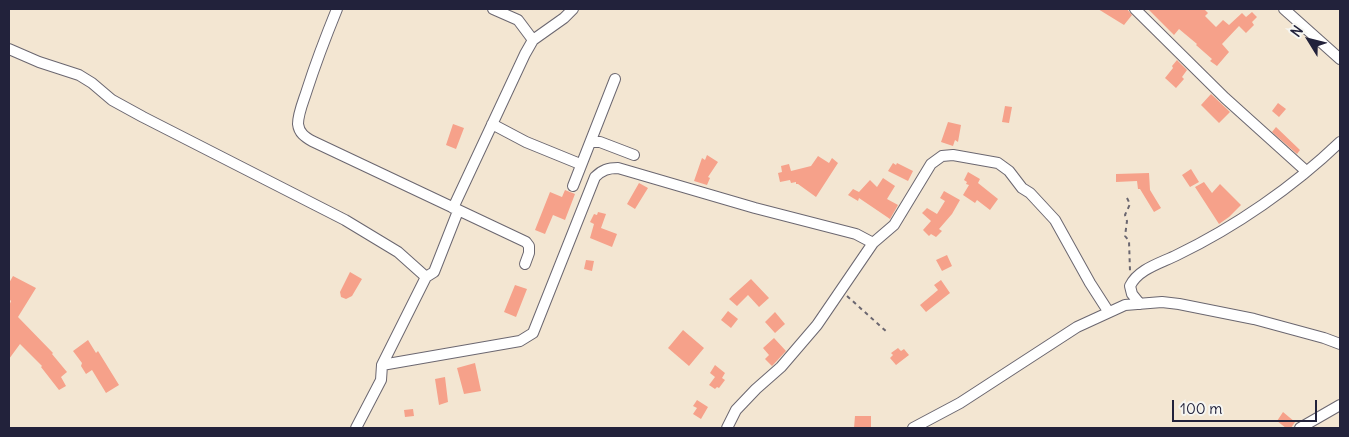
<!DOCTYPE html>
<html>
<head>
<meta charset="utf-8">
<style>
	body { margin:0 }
	#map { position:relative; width:1349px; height:437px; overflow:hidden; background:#f3e6d2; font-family:Delius,sans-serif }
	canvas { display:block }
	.frame { position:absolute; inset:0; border:10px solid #22223b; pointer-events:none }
	.north { position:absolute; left:1284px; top:15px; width:50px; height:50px; -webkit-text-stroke:4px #f6f6f2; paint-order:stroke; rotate:306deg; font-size:14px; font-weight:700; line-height:20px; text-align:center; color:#22223b }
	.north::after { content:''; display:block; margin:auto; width:18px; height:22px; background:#22223b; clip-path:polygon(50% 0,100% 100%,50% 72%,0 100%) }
	.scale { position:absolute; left:1172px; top:400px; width:145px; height:22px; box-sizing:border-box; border:2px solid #22223b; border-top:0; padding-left:6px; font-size:15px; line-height:18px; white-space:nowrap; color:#22223b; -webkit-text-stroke:4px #f6f6f2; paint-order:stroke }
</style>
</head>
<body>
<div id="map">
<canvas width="1349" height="437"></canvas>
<div class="frame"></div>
<div class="north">N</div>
<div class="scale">100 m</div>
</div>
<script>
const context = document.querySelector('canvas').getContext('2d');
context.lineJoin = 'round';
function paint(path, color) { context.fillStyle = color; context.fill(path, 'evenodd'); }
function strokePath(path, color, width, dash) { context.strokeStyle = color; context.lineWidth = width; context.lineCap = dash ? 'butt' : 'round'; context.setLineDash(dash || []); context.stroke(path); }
paint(new Path2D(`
	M1098,9H1127L1132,15L1124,25Z
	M1148,9H1204L1208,13L1205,16L1216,27L1223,20L1229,25L1242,13L1246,17L1252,12L1257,17L1252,22L1254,25L1246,33L1239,26L1222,44L1229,52L1217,66L1210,61L1212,59L1196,45L1197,44L1179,29L1174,35Z
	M1177,60L1187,70L1182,77L1184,79L1176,88L1165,78L1173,68L1172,66Z
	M1211,94L1230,112L1219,123L1201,105Z
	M1278,103L1286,109L1279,117L1272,111Z
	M1005,106L1012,107L1009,123L1002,122Z
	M948,122L961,125L958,142L955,140L953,146L941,142Z
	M453,124L464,128L456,149L446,145Z
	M1276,127L1300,150L1297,154L1272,132Z
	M707,155L718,162L708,177L710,178L707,185L694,181L702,158L705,160Z
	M818,156L829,163L832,158L838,163L816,197L798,184H796V182L791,183L790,180L780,182L778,173L782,172L781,166L789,164L791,171L811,166Z
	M893,163L896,165L897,163L913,171L908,181L888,171Z
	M1191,169L1199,182L1190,187L1182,175Z
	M968,172L980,179L978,183L998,199L990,210L977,200L975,203L963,195L969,185L966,184L967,182L964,180Z
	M1149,173L1150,190L1161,208L1154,212L1140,189H1138L1137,181L1116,182V174Z
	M883,178L895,186L887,199L898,205L890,219L859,198L858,201L848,195L853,189L859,192L870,180L877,187Z
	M1204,182L1212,193L1220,184L1241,205L1229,217L1219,224L1195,187Z
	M639,183L648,188L635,209L627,204Z
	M565,190L575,194L565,220L553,215L545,234L535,230L550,192L562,197Z
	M944,191L960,200L952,214L939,229L942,231L936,237L931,234L929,236L923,230L931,221L922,213L927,208L937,214L945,201L940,198Z
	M598,212L606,214L601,228L617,234L612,247L590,238L594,224L590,222L594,214L597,215Z
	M947,255L952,266L942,271L936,260Z
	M586,260L594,261L592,271L584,269Z
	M350,272L362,279L352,296L346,299L341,297L340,292Z
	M13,276L36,288L18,317L53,353L52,354L67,372L61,377L66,386L59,390L41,367L42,366L20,344L9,359V306L11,301L9,299V283Z
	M751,279L769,298L759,307L748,295L737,306L729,299Z
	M941,280L950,293L926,312L920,305L938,290L934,285Z
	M515,285L527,289L516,317L504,312Z
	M728,311L738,319L731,328L721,320Z
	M775,312L785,324L775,333L765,322Z
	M683,330L704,348L689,366L668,348Z
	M774,338L786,351L772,366L765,359L769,355L763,348Z
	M88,340L96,353L98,351L119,385L106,393L92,370L86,374L81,366L82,363L73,351Z
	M898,348L901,351L904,349L909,355L896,365L890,358L893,355L891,353Z
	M475,363L481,391L464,394L457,368Z
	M715,365L725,373L722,378L725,380L719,388L717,387L715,389L709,385L715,377L710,373Z
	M445,377L448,402L439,405L435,379Z
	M697,400L708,407L701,419L693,414L697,408L693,406Z
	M413,409L414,416L405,417L404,410Z
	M1283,412L1295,422L1291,428H1286L1277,421Z
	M855,416H871V428H854Z`), '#f6a18a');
const minor = new Path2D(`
	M337,9C326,36 316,62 307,90C304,100 298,113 298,124C299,133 305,137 312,141L526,242L529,246V253L525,264
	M493,9L518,20L533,40
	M1135,9L1225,98L1306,171
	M1284,9L1340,59
	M9,49L39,62L79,75L92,83L112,100L143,117L345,220L398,252L426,277
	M492,124L526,142L580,164
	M591,142H600L634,155
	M573,186L615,79
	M453,208L525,54L533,40L564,18L573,9
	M1140,304L1132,294L1130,286C1138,269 1161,263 1177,255C1235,227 1293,187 1340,142
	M382,365L520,341L533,333L595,177C602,170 608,168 618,168L755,208L856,234L873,243
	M356,428L381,380L382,365L426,277L434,272L458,211
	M727,428L736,410L756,389L781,367L817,325L873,243L894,225L931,164L942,156L953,155L998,163L1009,171L1022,188L1030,193L1055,220L1090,283L1108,311
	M913,428L960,403L1077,327L1125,305L1162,302L1179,304L1254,319L1324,338L1340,344
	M1300,428L1340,405`);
strokePath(minor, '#6b6770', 12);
strokePath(new Path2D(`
	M1127,198L1130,204L1125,215L1127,221L1125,236L1129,241L1130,271
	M847,296L888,333`), '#6b6770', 2, [4, 4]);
strokePath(minor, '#fff', 10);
</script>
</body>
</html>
